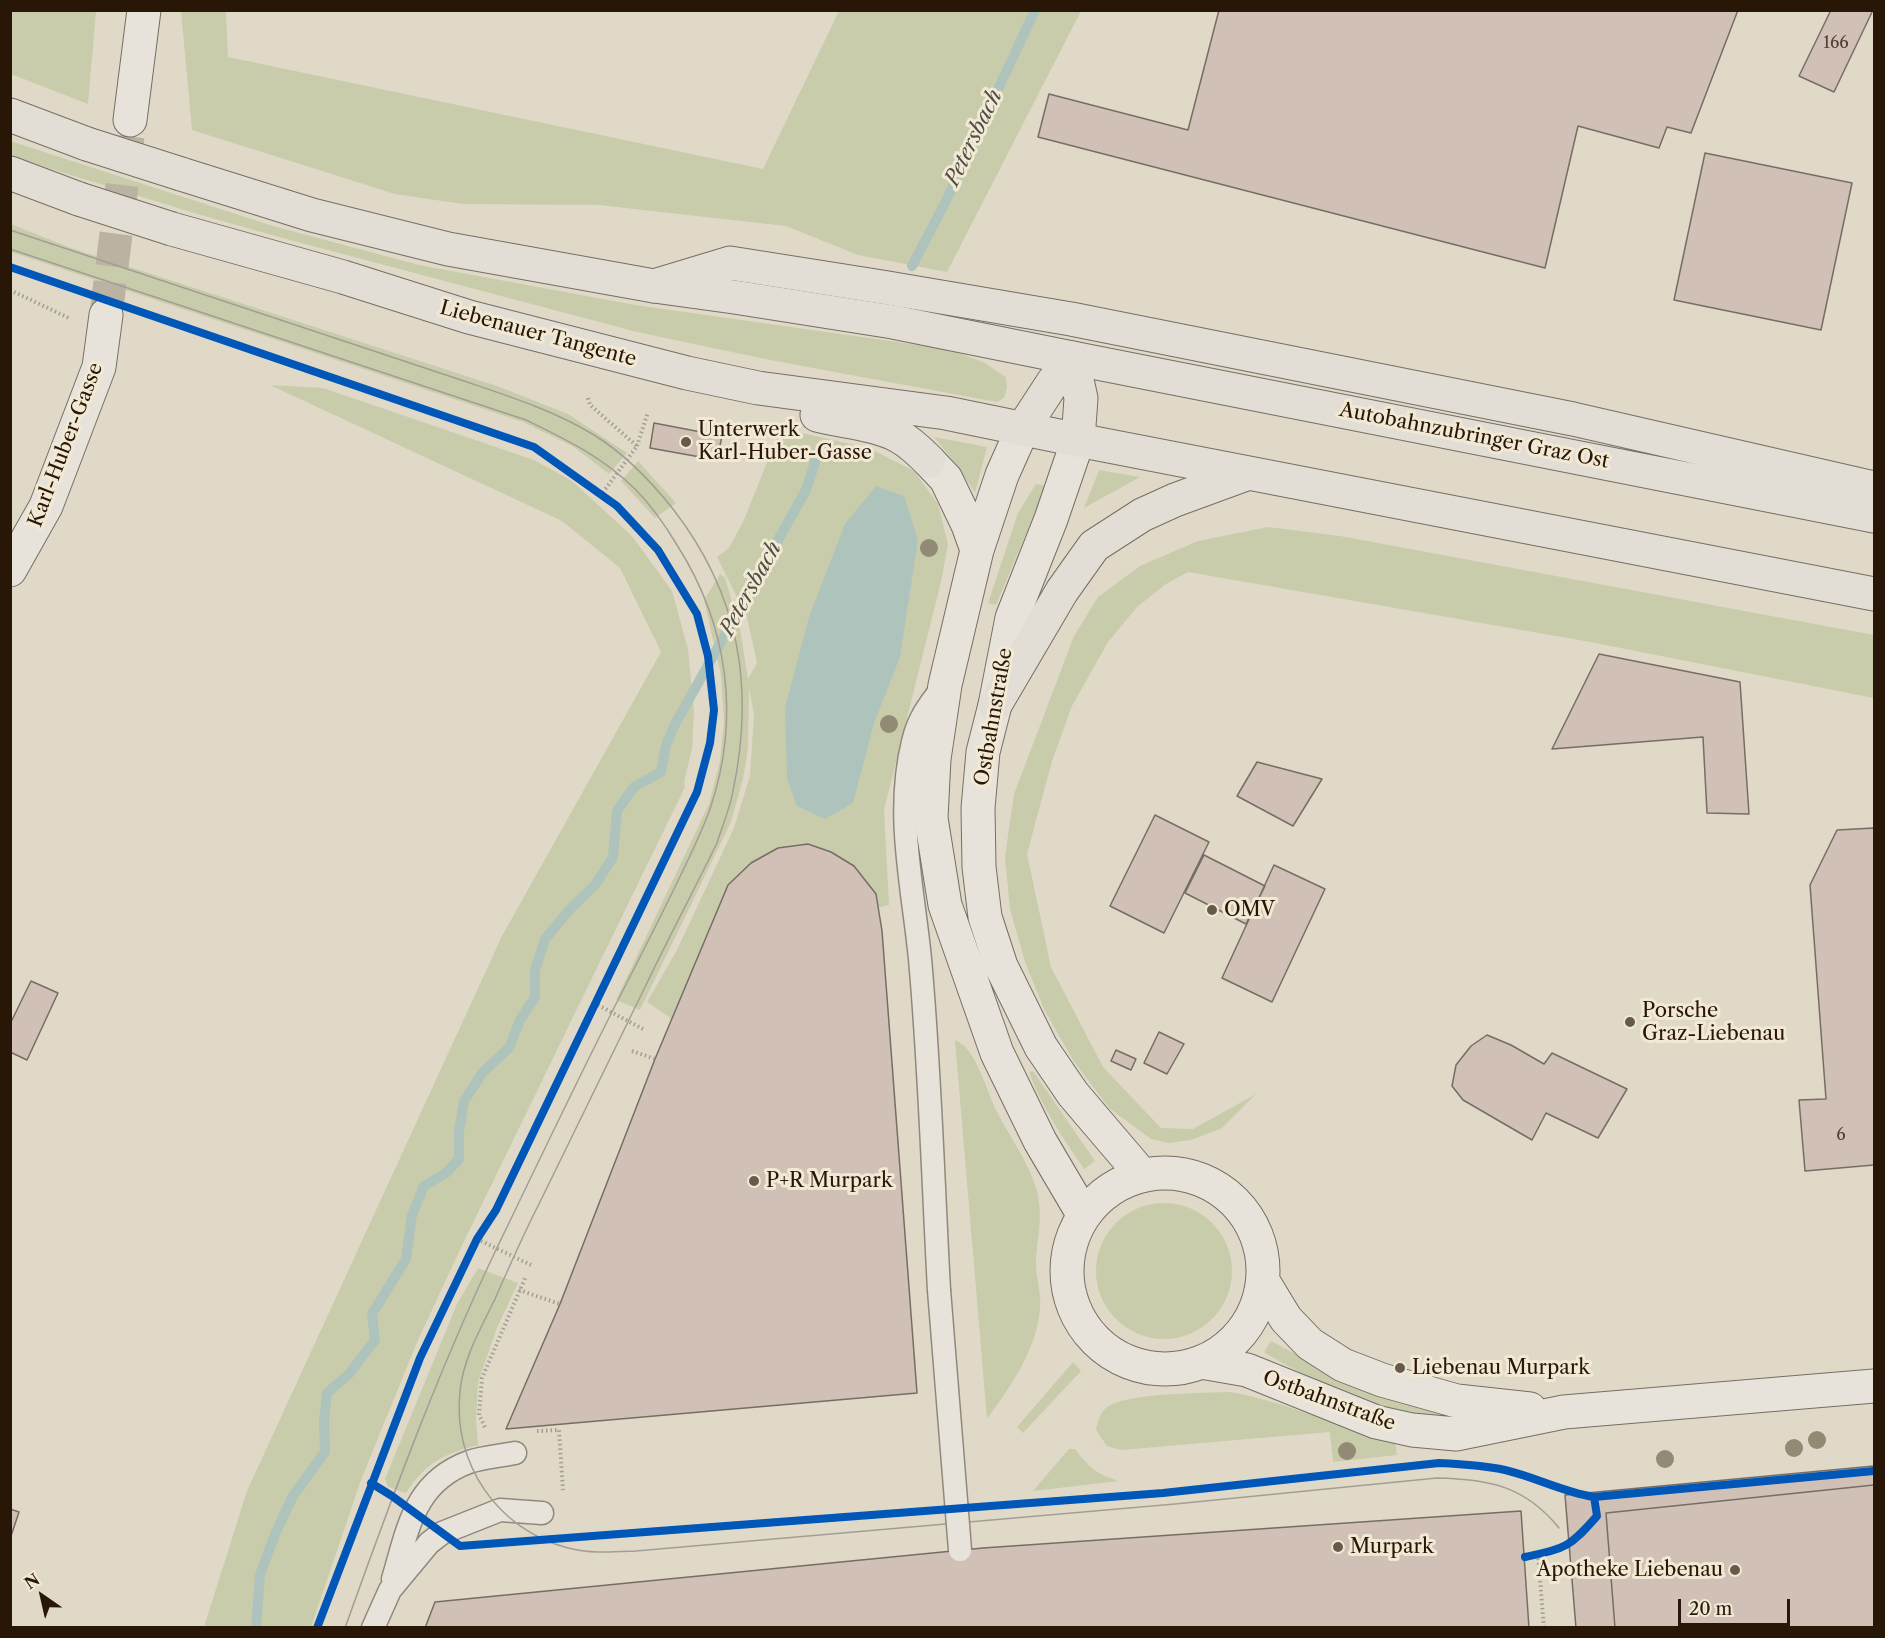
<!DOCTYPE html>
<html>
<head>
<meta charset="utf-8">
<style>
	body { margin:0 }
	#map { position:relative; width:1885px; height:1638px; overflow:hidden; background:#e0d9c8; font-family:"Libre Caslon Text",serif }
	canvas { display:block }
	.frame { position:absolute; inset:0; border:12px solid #281607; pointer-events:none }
	.north { position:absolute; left:12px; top:1566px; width:60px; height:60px; -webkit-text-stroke:4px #f2e9d4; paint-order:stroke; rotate:326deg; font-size:16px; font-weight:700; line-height:24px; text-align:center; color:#281607 }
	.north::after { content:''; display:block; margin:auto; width:21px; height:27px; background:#281607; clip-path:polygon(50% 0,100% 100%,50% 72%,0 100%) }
	.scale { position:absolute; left:1678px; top:1599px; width:112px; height:27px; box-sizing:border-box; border:3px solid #281607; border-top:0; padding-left:8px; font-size:18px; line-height:21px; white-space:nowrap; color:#281607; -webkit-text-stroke:4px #f2e9d4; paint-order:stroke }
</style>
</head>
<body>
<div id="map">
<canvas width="1885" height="1638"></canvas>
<div class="frame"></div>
<div class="north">N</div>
<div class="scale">20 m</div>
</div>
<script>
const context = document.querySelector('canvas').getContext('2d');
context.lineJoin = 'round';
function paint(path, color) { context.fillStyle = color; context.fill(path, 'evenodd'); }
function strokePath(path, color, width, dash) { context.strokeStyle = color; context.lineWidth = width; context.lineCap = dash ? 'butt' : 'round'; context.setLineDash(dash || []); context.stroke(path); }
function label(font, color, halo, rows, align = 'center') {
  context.font = font + ' "Libre Caslon Text",serif'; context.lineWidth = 6; context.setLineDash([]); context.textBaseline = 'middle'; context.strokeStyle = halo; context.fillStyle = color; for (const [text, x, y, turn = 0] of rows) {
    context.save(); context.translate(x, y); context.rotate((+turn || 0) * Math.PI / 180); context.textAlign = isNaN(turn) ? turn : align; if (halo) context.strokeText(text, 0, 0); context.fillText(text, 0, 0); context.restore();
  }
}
paint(new Path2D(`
	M10,11H96L88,104L11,74Z
	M181,11H226L228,57L763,169L839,11H1081L947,272L858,255L786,226L599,205L463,204L395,194L192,130Z
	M10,141L273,226L419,265L635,305L947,349L983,362L1006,377L1007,388L1004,398L997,402L770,360L637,332L275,236L194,213L19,159L11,156Z
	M11,224L71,248L497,386L568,414L627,453L609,474L574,447L523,422L11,252Z
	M270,385L323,388L534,460L572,481L632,536L672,591L688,649L694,712L692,749L684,782L685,787L466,1237L418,1340L361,1480L311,1627H204L247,1491L502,936L661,652L620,568L562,521Z
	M781,428L871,449L914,471L938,504L948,544L941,582L884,810L889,905L878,908L876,894L854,866L831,852L808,844L778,848L751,863L728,885L672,1019L647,1002L677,950L734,828L750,776L754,715L749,687L748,749L743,779L731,822L640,1010L616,1000L709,804L720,761L724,721L721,675L704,600L720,574L725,578L740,629L748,679L757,663L747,617L717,557L729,548L743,522Z
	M934,437L987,447L975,493L956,464Z
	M638,461L676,503L655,518L621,481Z
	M1099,470L1140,477L1084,508Z
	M1036,484L1046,486L996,605L988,603L1018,513Z
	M1268,527L1340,536L1874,635V698L1585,641L1188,572L1166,584L1137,607L1108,642L1072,706L1052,761L1027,854L1051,967L1103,1067L1161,1128L1193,1129L1256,1094L1222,1128L1191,1140L1168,1143L1151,1139L1109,1108L1073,1060L1044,1009L1025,962L1010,909L1005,857L1014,794L1074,636L1098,597L1140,566L1198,541Z
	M955,1040C959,1042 964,1045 966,1048C978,1060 988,1093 996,1110C1009,1136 1029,1162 1037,1191C1043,1216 1038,1235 1036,1259C1035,1276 1042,1293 1040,1309C1036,1351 1011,1386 987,1419Z
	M1033,1071L1095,1161L1084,1169C1063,1138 1042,1108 1029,1072Z
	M1096 1271a68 68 0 1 1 136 0a68 68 0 1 1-136 0Z
	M478,1268L518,1283L497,1328L478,1382L476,1421L478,1445C444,1454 426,1462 406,1493L388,1487L385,1479L457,1304Z
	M1271,1341L1326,1370L1445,1413L1443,1417C1429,1418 1416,1414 1402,1411C1352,1399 1309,1379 1265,1353V1350Z
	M1073,1362L1081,1371L1023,1433L1017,1427Z
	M1230,1392C1287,1402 1339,1427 1395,1443L1397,1455L1333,1462L1330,1432L1121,1450L1107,1446L1096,1430C1098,1421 1100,1411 1109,1406C1129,1393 1203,1393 1230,1392Z
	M1069,1449H1075C1089,1468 1097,1474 1119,1481L1033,1491Z`), '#c8ccab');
paint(new Path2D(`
	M876,486L904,496L918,540L900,657L874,723L853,803L825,819L797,806L787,779L785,708L809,617L845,524Z`), '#afc3bd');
strokePath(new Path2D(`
	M912,266L946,201L1035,10
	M256,1628L260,1575L275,1534L293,1496L325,1452L324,1421L327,1393L349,1374L375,1340L372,1314L406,1259L412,1215L424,1186L446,1173L459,1159V1131L464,1101L483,1072L509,1048L520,1020L535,997V970L545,939L571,908L595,885L613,857L617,811L634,787L661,772L666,745L674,726L806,490L819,450`), '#afc3bd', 10);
const building = new Path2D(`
	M1219,10H1738L1691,133L1667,127L1659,148L1578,126L1545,268L1038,137L1049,94L1188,130Z
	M1831,10H1873L1834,92L1799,76Z
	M1705,153L1852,183L1821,330L1674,300Z
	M654,423L722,436L717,460L650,448Z
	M1599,654L1740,682L1749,814L1707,813L1703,737L1552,749Z
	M1257,762L1322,779L1293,826L1237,796Z
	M1155,815L1209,842L1164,933L1110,906Z
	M1874,828V1165L1805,1171L1799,1100L1826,1099L1810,885L1837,830Z
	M808,844L831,852L854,866L876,894L882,931L917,1393L506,1429L560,1304L655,1059L728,885L751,863L778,848Z
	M1204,855L1265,886L1246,924L1185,893Z
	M1274,865L1325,889L1272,1002L1222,978Z
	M31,981L58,993L27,1060L10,1052V1024Z
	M1159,1032L1184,1044L1167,1074L1144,1063Z
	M1487,1035L1511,1045L1544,1064L1552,1053L1627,1089L1598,1138L1546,1113L1532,1140L1463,1100L1452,1086L1456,1065L1471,1046Z
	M1116,1050L1136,1059L1131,1070L1111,1061Z
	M1874,1466V1485L1606,1513L1615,1628H1576L1565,1495Z
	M1874,1485V1628H1615L1606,1513Z
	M10,1509L19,1512L10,1539Z
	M1521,1511L1529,1628H425L435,1602L983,1548Z`);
paint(building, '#d0c0b6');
strokePath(building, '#756e64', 1.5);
strokePath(new Path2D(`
	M106,315L130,120`), '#bbb2a1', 33, [33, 16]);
const lane = new Path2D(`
	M939,1290C933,1180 930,1069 920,959C913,887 895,814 913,742C918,719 929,705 943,687
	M393,1579C408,1529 414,1482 469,1462C483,1457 500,1456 515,1453
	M373,1628L390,1590L429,1543L442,1533L500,1510L542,1513`);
const secondary = new Path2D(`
	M130,120L144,10
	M1023,428L1002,475L977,550L945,685L934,759L931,818L945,905L997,1053L1040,1141L1083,1214
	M1078,440L1051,519L1012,618L995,705L983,752L978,808L979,867L985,917L1001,966L1041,1047L1073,1094L1142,1175
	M929,461L946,479L968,525L977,550
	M10,570L46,506L99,367L106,315
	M1067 1271a98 98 0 1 1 196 0a98 98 0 1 1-196 0Z
	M1263,1281L1286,1319L1310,1344L1343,1365L1382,1380L1457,1401L1530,1409
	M1201,1362L1247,1370L1376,1422L1412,1430L1456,1434L1564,1412L1874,1386`);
const primary = new Path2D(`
	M10,115L87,144
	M10,173L79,199
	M181,174L312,215L448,249L654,286L734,297L893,322L1072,358
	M172,229L343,277L469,317L687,373L758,388L946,413L1078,440L1081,398L1072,358
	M817,415C843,422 875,423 900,437C911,443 920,452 929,461
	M1023,428L1053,382L1072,358`);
const highway = new Path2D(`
	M654,286L730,263L882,287L1071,319L1573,419L1874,488
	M1072,358L1874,516
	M1078,440L1874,594
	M995,705L1062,591L1094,546L1142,515L1175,500L1246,474`);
strokePath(lane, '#8f897d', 25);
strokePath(secondary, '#756e64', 35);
strokePath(primary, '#756e64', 35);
strokePath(highway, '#756e64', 35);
strokePath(new Path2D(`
	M10,269L11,267
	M10,290L71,319
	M588,398L590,405L637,446L601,495
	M637,446L648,412
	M594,1003L643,1029
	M632,1051L655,1059
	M477,1239L531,1265
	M519,1290L560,1304
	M485,1427L479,1415L482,1378L526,1276
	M537,1431L559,1430L563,1490
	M1538,1554L1544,1628`), '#a29e95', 4, [1.5, 3]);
strokePath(lane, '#e7e3db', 22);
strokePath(secondary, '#e7e3db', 33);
strokePath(primary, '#e3ded5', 33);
strokePath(highway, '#e3ded5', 33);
strokePath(new Path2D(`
	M10,230L464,381C508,396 553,410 594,435C625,454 650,480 673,509C739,594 755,686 733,791C730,809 722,826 717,843C694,890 669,937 646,985C610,1058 575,1131 539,1204C523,1235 509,1267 495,1299C481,1328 463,1359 460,1391C452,1464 498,1530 568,1548C590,1554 614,1552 636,1551L1175,1504L1437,1478C1489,1479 1525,1486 1559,1528
	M10,249L526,420C567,440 603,457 636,490C652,506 665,525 677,545C728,625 741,718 710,809C700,837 686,864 673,891C655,928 636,965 617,1002C580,1075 544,1150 508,1225C444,1355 394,1491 345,1628`), '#a29e95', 1.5);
const laneBridge = new Path2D(`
	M939,1290L960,1550`);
const primaryBridge = new Path2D(`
	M87,144L181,174
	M79,199L172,229`);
strokePath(laneBridge, '#8f897d', 25, []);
strokePath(primaryBridge, '#756e64', 35, []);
strokePath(laneBridge, '#e7e3db', 22);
strokePath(primaryBridge, '#e3ded5', 33);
strokePath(new Path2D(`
	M10,267L534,447L617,506L658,550L697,614L708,656L714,710L710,743L697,792L496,1210L477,1239L420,1358L317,1628
	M371,1483L392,1496L460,1546L1163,1493L1439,1463C1461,1464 1483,1465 1505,1470C1535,1477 1563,1492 1594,1497L1597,1516C1569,1548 1566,1548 1525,1557
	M1594,1497L1874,1471`), '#0057b8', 8);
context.fillStyle = '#928a75';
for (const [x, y] of [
	[929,548],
	[889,724],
	[1817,1440],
	[1794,1448],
	[1347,1451],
	[1665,1459]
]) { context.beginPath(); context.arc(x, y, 9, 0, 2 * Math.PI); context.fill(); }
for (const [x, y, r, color] of [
	[686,442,6,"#685a4b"],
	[1212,910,6,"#685a4b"],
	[1630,1022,6,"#685a4b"],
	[754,1181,6,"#685a4b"],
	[1400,1368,6,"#685a4b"],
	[1338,1547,6,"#685a4b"],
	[1735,1570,6,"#685a4b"]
]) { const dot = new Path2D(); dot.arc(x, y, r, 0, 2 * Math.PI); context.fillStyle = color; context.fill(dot); strokePath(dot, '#f2e9d4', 2); }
label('16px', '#524033', null, [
	["166",1836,43],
	["6",1841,1135]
]);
label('20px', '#281607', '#f2e9d4', [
	["Liebenauer Tangente",538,334,15],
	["Autobahnzubringer Graz Ost",1474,436,11],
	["Karl-Huber-Gasse",66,445,-69],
	["Ostbahnstraße",994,717,-80],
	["Ostbahnstraße",1329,1401,20]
]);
label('20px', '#281607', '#f2e9d4', [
	["Unterwerk",698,430],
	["Karl-Huber-Gasse",698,453],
	["OMV",1224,910],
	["Porsche",1642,1011],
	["Graz-Liebenau",1642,1034],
	["P+R Murpark",766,1181],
	["Liebenau Murpark",1412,1368],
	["Murpark",1350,1547],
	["Apotheke Liebenau",1723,1570,"right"]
], 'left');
label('italic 21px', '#504f45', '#f2e9d4', [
	["Petersbach",974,138,-64],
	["Petersbach",751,589,-61]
]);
</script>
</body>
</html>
